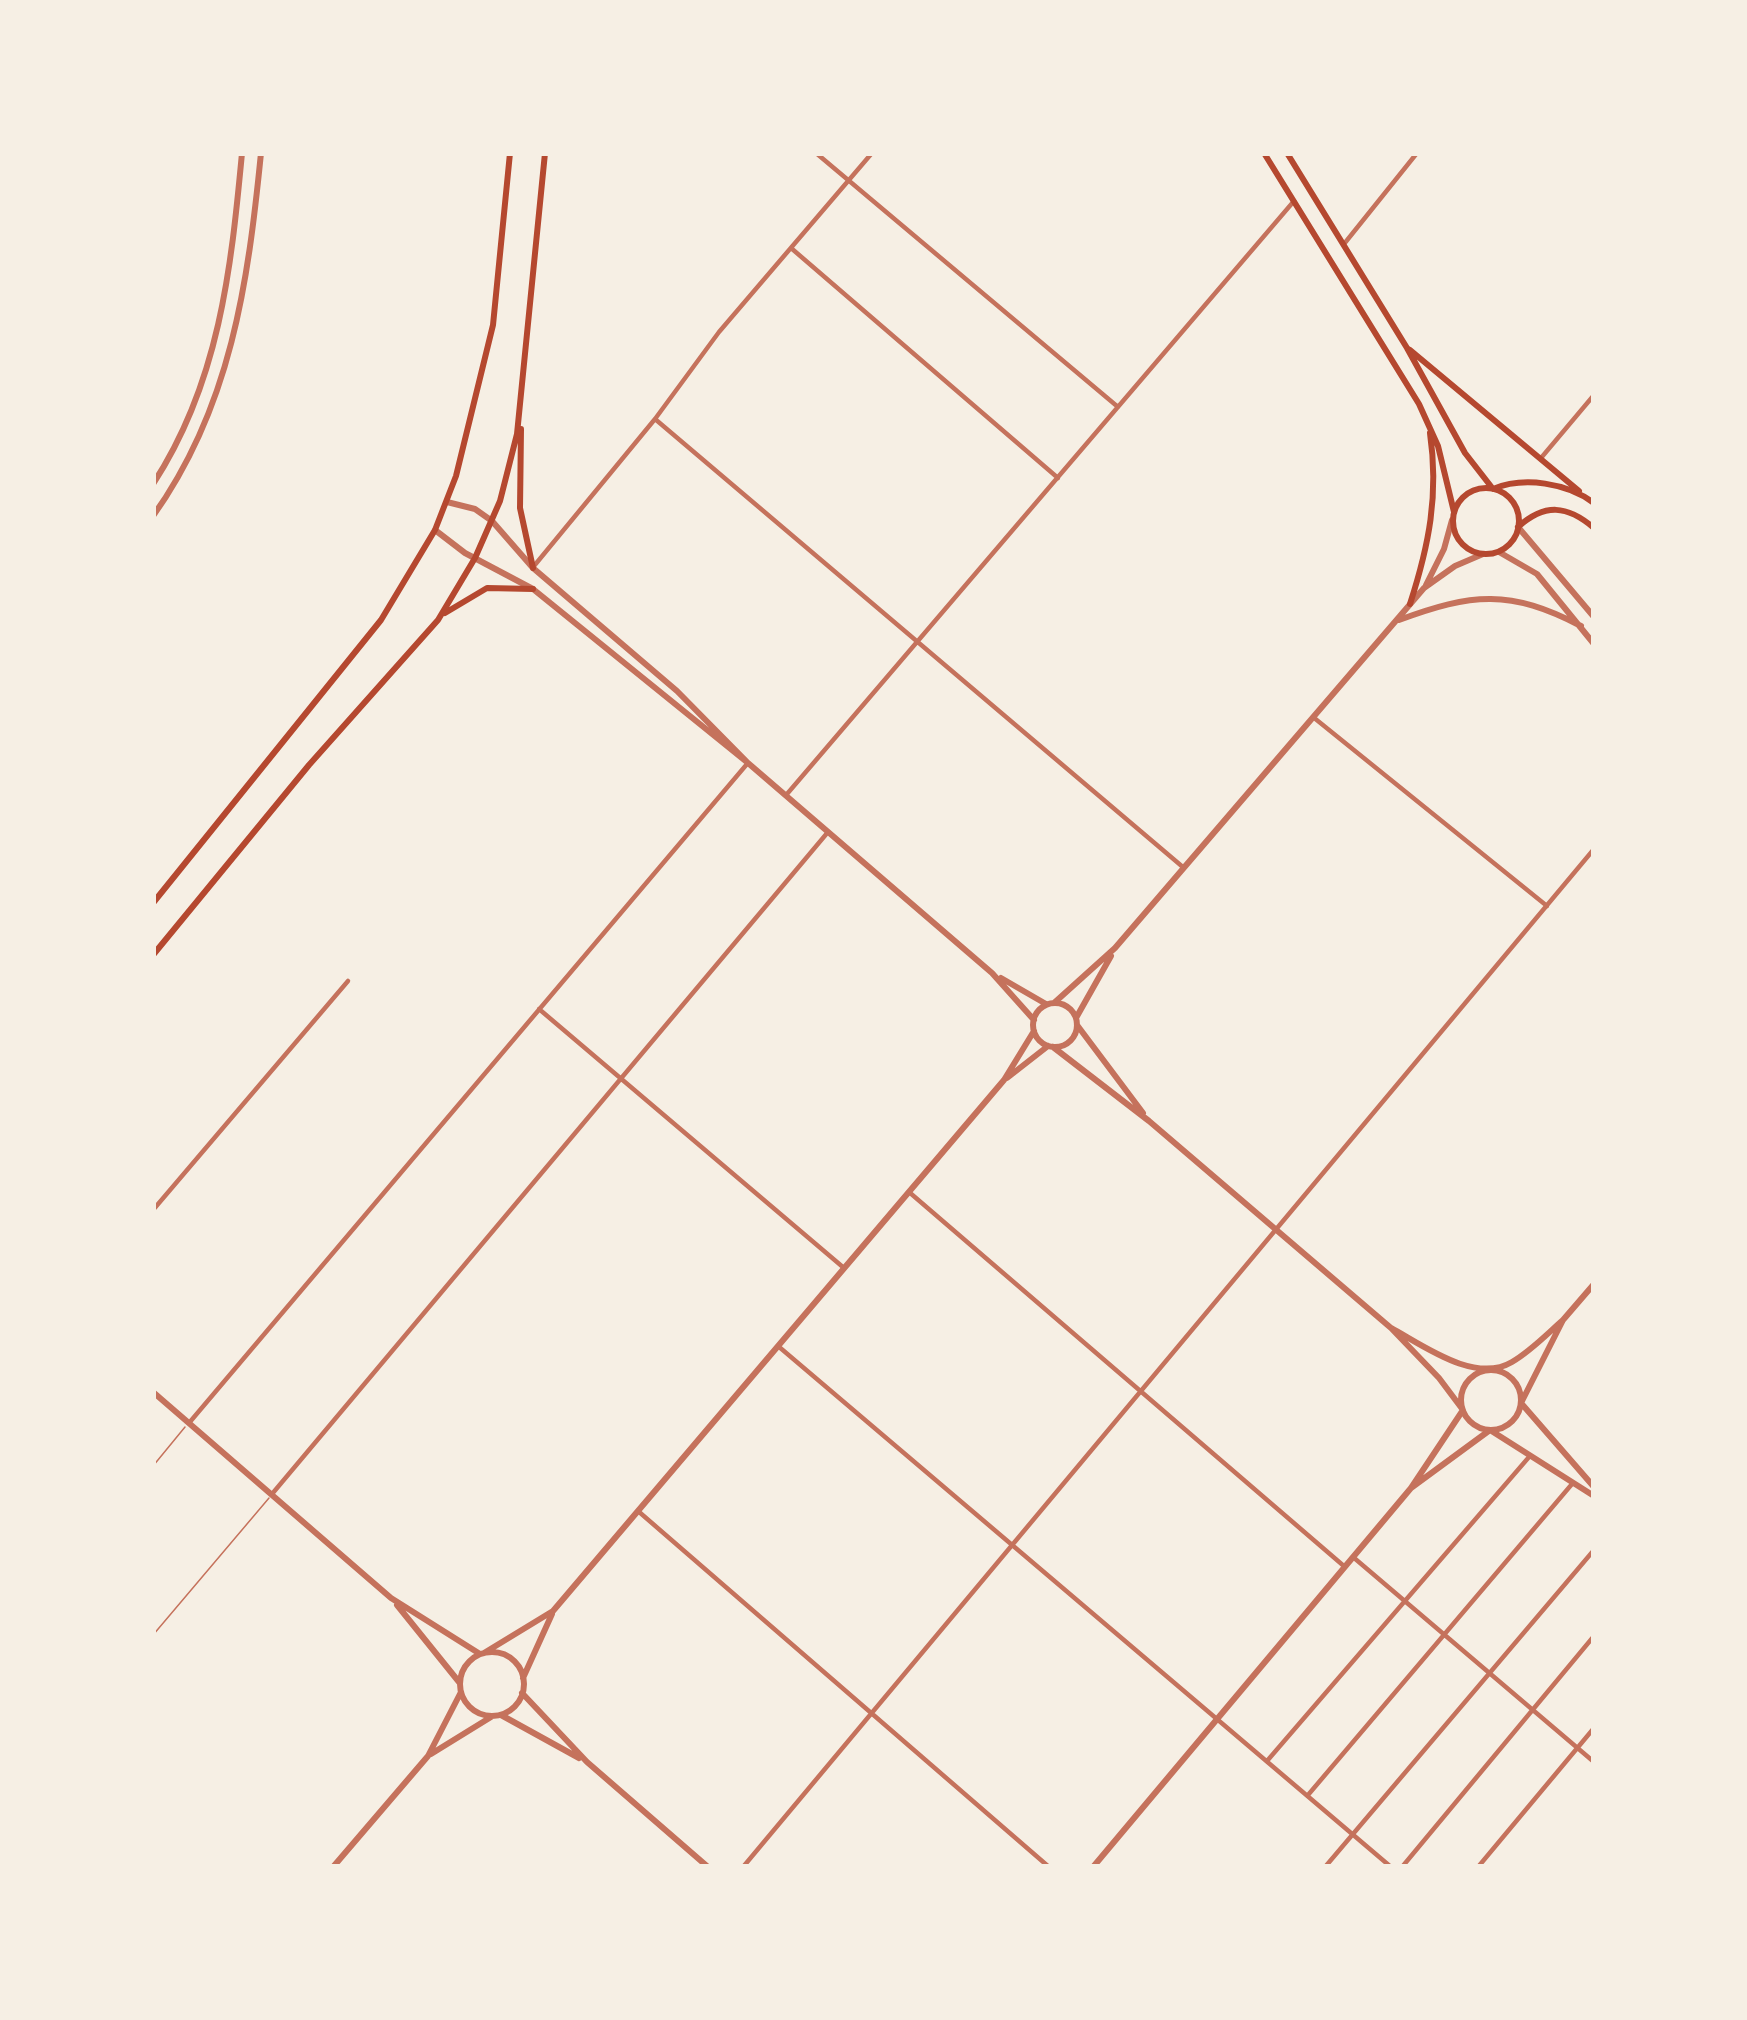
<!DOCTYPE html>
<html>
<head>
<meta charset="utf-8">
<style>
	body { margin:0 }
	#map { position:relative; width:1747px; height:2020px; overflow:hidden; background:#f6efe4; font-family:Figtree,sans-serif }
	canvas { display:block }
	.frame { position:absolute; inset:0; border:156px solid #f6efe4; pointer-events:none }
</style>
</head>
<body>
<div id="map">
<canvas width="1747" height="2020"></canvas>
<div class="frame"></div>
</div>
<script>
const context = document.querySelector('canvas').getContext('2d');
context.lineJoin = 'round';
function strokePath(path, color, width, dash) { context.strokeStyle = color; context.lineWidth = width; context.lineCap = dash ? 'butt' : 'round'; context.setLineDash(dash || []); context.stroke(path); }
strokePath(new Path2D(`
	M153,1466L185,1427
	M153,1635L269,1498`), '#c5725c', 1.5);
strokePath(new Path2D(`
	M816,153L1118,407
	M1344,244L1417,153
	M791,248L1058,478
	M655,419L1184,868
	M1541,458L1594,395
	M534,566L655,419L719,332L872,153
	M1313,717L1547,906
	M787,794L1294,201
	M539,1009L844,1268
	M909,1192L1345,1567
	M153,1210L348,981
	M778,1346L1391,1867
	M189,1423L747,764
	M272,1494L828,832
	M638,1511L1049,1867
	M1353,1557L1594,1762
	M1267,1761L1529,1457
	M1308,1795L1572,1484
	M743,1867L1594,849
	M1325,1867L1594,1550
	M1402,1867L1594,1636
	M1478,1867L1594,1728`), '#c5725c', 4.5);
strokePath(new Path2D(`
	M153,484C219,383 231,270 242,153
	M153,516C231,407 248,283 261,153
	M1518,527L1594,617
	M435,530L465,553L533,589L748,763L677,691L533,568L492,521L475,509L447,502
	M1499,552L1537,574L1594,644
	M1426,585L1444,549L1452,520
	M1399,620C1472,593 1510,589 1581,626
	M748,763L992,973L1034,1020
	M1001,978L1046,1004
	M1054,1003L1115,948L1424,588L1455,566L1483,554
	M1033 1025a22 22 0 1 1 44 0a22 22 0 1 1-44 0Z
	M1076,1018L1111,956
	M1077,1025L1143,1113
	M1053,1047L1149,1121L1391,1328
	M1007,1078L1048,1046
	M1563,1320L1594,1284
	M1461 1400a30 30 0 1 1 60 0a30 30 0 1 1-60 0Z
	M153,1392L391,1598L480,1654
	M1594,1487L1521,1403L1563,1320C1547,1334 1531,1351 1512,1362C1475,1384 1424,1346 1391,1328L1439,1378L1463,1410L1411,1488L1490,1430L1594,1496
	M397,1605L459,1682
	M460 1684a32 32 0 1 1 64 0a32 32 0 1 1-64 0Z
	M484,1653L553,1611L1004,1080L1034,1031
	M523,1678L552,1614
	M522,1693L587,1762L708,1867
	M501,1715L579,1758
	M431,1754L491,1717
	M333,1867L428,1756L461,1692
	M1093,1867L1411,1488`), '#c5725c', 6);
strokePath(new Path2D(`
	M1264,153L1419,404L1438,446L1454,512
	M1287,153L1407,348L1465,453L1493,489C1524,476 1567,483 1594,503
	M1410,350L1579,491
	M521,429L520,508L533,568
	M1453 521a33 33 0 1 1 66 0a33 33 0 1 1-66 0Z
	M1518,527C1545,503 1567,505 1594,528
	M1410,604C1429,545 1439,495 1430,433
	M445,613L487,588L533,589
	M153,903L381,620L435,530L456,476L493,325L510,153
	M153,955L309,765L438,620L475,558L500,501L517,434L545,153`), '#b5482f', 6);
</script>
</body>
</html>
